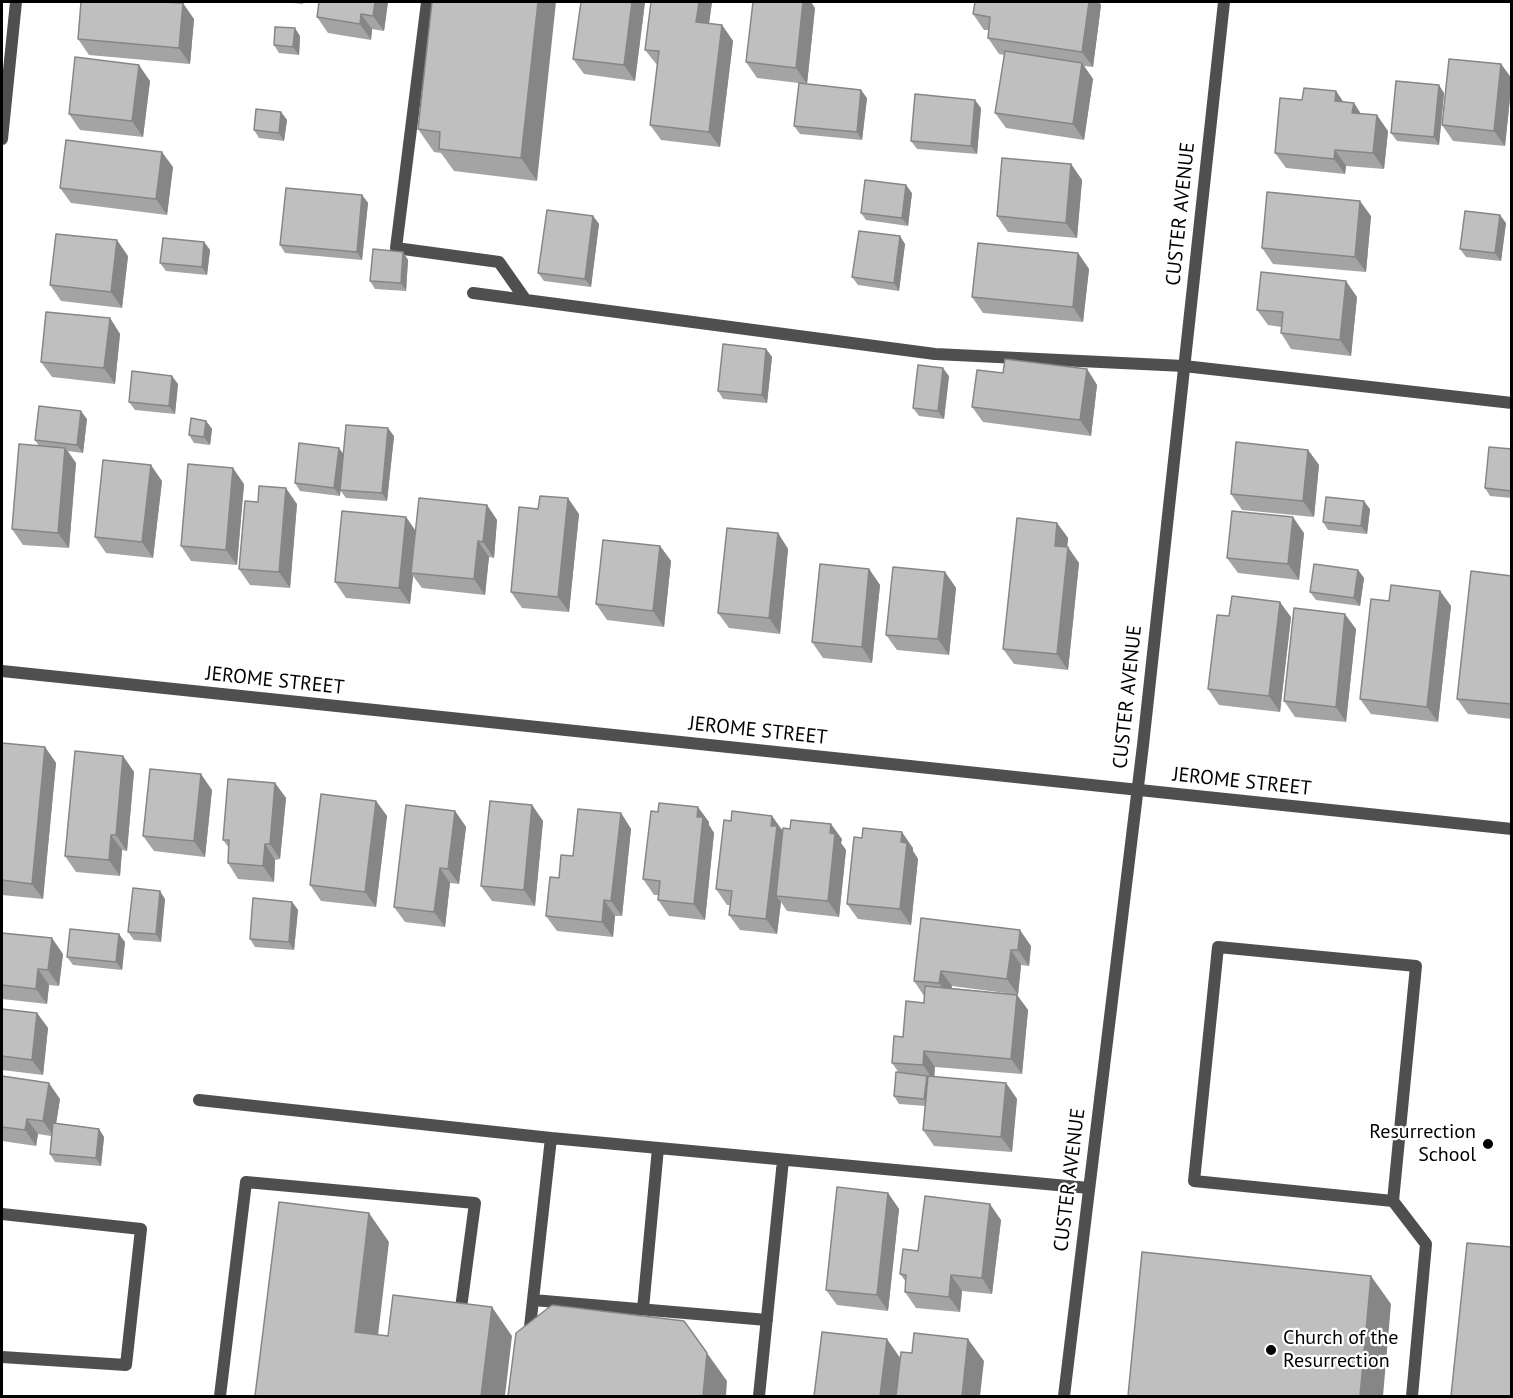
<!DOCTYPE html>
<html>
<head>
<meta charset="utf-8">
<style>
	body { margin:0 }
	#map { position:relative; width:1513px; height:1398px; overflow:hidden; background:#fff; font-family:"PT Sans",sans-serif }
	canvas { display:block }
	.frame { position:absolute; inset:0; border:3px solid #000; pointer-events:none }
</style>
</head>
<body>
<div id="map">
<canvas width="1513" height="1398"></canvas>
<div class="frame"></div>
</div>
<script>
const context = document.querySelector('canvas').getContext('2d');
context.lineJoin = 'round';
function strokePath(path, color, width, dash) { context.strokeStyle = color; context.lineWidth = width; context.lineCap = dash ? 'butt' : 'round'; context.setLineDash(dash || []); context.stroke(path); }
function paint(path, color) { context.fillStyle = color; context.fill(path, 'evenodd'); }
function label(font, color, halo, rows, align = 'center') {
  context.font = font + ' "PT Sans",sans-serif'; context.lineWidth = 4.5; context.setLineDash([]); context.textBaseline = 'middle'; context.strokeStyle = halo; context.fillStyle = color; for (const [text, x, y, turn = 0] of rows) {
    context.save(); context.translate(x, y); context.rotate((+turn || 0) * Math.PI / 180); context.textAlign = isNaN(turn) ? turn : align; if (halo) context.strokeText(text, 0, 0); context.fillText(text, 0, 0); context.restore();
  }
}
strokePath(new Path2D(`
	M427,2L396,248L499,262L525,299
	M473,293L935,354L1184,366L1512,403
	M199,1100L551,1138L1089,1188
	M1393,1201L1194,1181L1218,947L1416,966L1393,1201L1426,1244L1412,1396
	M2,1214L141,1229L126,1365L2,1357
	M533,1300L767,1320
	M643,1309L658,1148
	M529,1336L551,1138
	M220,1396L246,1182L475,1203L461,1308
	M759,1396L783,1160`), '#4f4f4f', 12);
strokePath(new Path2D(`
	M2,139L16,2
	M2,671L1512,829
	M1064,1396L1143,745L1224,2`), '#4f4f4f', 12);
paint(new Path2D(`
	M284,2H303V4Z
	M388,2L384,31L372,29L371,40L328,33L317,17Z
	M432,2L537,181L454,171L441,153L434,152L418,129Z
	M581,2H645L635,81L584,74L573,59Z
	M712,2L709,24L722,25L733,41L720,147L661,140L650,125L657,65L645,50Z
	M975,2H1099L1101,5L1093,67L1084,66L1093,79L1084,140L1006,128L995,113L1004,55L999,54L988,38L989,30H984L973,14Z
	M815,8L807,84L757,78L746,62Z
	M194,19L190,64L89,55L78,39Z
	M300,36L299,55L279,53L274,45Z
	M1501,64L1512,79L1505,146L1453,141L1442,125Z
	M150,81L143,137L80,130L69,114Z
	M1336,91L1343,102L1354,103L1361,114L1388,131L1384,169L1346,166L1345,174L1286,168L1275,153L1302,100Z
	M1444,93L1439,145L1397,141L1391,133Z
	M867,98L862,140L800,134L794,126Z
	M981,108L977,154L917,149L911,141Z
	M281,112L287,120L284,141L259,138L254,130Z
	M1071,164L1082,180L1077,238L1008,232L997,216Z
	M173,167L167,215L71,203L60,188Z
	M912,193L908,226L866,220L861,213Z
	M362,195L368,203L362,260L285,253L280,245Z
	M593,216L599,224L591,287L544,281L538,273Z
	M1371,216L1366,272L1273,264L1262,248Z
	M1506,223L1501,261L1466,257L1460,249Z
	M204,242L210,250L207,275L166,271L160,263Z
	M905,244L899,291L858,285L852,277Z
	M403,252L408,260L406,291L375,289L370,281Z
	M1078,253L1089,269L1083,322L983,313L972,297Z
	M128,256L122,308L61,301L50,285Z
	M1357,297L1351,356L1291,349L1281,333V327L1268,325L1257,310Z
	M110,318L120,334L115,384L52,377L41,362Z
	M766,349L772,357L767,403L723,399L718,391Z
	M1087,369L1097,385L1091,436L983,422L972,407L1003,373Z
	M949,376L944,419L919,416L913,408Z
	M178,384L175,414L135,410L129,402Z
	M87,419L83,453L68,451L76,463L69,548L23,545L12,529L39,446L35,440Z
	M206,421L212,429L210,445L194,443L189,435Z
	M394,436L387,501L346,498L340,490V496L300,491L295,483L343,455Z
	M1512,449V498L1490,496L1485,488Z
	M1308,450L1319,465L1314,517L1242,510L1231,494Z
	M162,481L153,558L106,553L95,537Z
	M244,484L237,565L191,561L181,546Z
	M258,502L297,504L290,588L250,585L239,569Z
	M487,505L497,520L494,558L489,557L485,595L422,588L413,576L410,604L346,598L335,582L406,517L415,530Z
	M538,509L579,514L569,612L522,608L511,592Z
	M1370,509L1367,534L1328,530L1323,522Z
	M1057,523L1068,538L1067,547L1079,563L1068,670L1014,664L1003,649Z
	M778,533L788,549L780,634L729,628L718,613Z
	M1304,533L1299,580L1238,573L1227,558Z
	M660,546L671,561L664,627L607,620L596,604Z
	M869,569L880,585L872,663L823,658L812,642Z
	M1358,570L1364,578L1360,606L1316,600L1310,592Z
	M945,572L956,588L949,655L897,650L886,635Z
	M1512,576V719L1468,714L1457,699Z
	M1440,591L1451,606L1438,722L1371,714L1360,699L1389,601Z
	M1229,616L1291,617L1280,712L1219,705L1208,689Z
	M1356,629L1346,722L1295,717L1284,701Z
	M2,743L45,747L56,763L43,899L2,895Z
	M123,756L134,772L127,851L122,850L120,876L76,872L65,856Z
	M275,783L286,798L280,859L275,860L274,882L238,879L228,863L229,848L223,840Z
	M212,790L205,857L154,851L143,836Z
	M376,801L387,816L376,907L321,901L310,885Z
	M532,805L543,821L535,906L492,901L481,886Z
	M455,811L466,827L459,884L450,883L445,927L405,922L394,907Z
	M621,813L631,829L622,916H615L613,937L557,931L546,916L573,856Z
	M772,816L783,831L790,829L842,839L841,843L846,850L839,917L787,911L781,902L777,934L740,930L729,915L730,905H727L716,889L731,821Z
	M709,822V825L714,833L705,920L669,916L658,900V895H654L643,879Z
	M913,848V851L918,859L911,925L858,919L847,904Z
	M165,899L161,942L134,940L128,932Z
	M292,902L298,910L294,950L255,947L250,939Z
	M921,918L1031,946L1029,966L1021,965L1018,995H1017L1028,1010L1022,1074L935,1067L934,1077L1006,1083L1017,1099L1012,1152L934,1146L923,1130L926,1106L899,1104L894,1096L899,1073L892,1063L903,1037L924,1003V996L914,981ZM952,986L1013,994L951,988Z
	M2,933L63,954L59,986L49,985L47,1004L2,999Z
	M125,942L122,970L73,965L67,957Z
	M2,1009L37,1013L48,1028L43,1075L2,1070Z
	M2,1076L60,1099L56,1123L99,1129L104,1137L101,1166L55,1162L50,1154L51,1136L38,1134L36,1146L2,1141Z
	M888,1193L899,1209L888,1311L837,1305L826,1290Z
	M1001,1220L992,1294L962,1291L960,1312L916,1308L905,1292L906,1282L900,1274L918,1251Z`), '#a4a4a4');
paint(new Path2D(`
	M375,2H388L384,31L373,16Z
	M538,2H556L537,181L521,158Z
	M632,2H645L635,81L624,65Z
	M699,2H712L707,37L696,22Z
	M803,2H811L815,8L807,84L796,68Z
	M1089,2H1099L1101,5L1093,67L1082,52Z
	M183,3L194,19L190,64L179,48Z
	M361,14L372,29L371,40L360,24Z
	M722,25L733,41L720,147L709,132Z
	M295,28L300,36L299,55L293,47Z
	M1082,63L1093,79L1084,140L1073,124Z
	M1501,64L1512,79L1505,146L1494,131Z
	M139,65L150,81L143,137L132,121Z
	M1439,85L1444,93L1439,145L1434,137Z
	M861,90L867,98L862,140L857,132Z
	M1336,91L1347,107L1335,101Z
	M975,100L981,108L977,154L971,146Z
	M1354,103L1364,119L1352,113Z
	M281,112L287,120L284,141L279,133Z
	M1377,115L1388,131L1384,169L1373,153Z
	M1335,150L1346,166L1345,174L1334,159Z
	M162,152L173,167L167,215L156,199Z
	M1071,164L1082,180L1077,238L1066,223Z
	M906,185L912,193L908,226L902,218Z
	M362,195L368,203L362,260L357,252Z
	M1360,201L1371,216L1366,272L1355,257Z
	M1500,215L1506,223L1501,261L1495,253Z
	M593,216L599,224L591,287L585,279Z
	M900,236L905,244L899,291L894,283Z
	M117,240L128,256L122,308L111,292Z
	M204,242L210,250L207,275L202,267Z
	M403,252L408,260L406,291L401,283Z
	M1078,253L1089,269L1083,322L1073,307Z
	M1346,281L1357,297L1351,356L1340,340Z
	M110,318L120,334L115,384L104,368Z
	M766,349L772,357L767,403L762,395Z
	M943,368L949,376L944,419L938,411Z
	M1087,369L1097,385L1091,436L1080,420Z
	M172,376L178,384L175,414L169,406Z
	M81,411L87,419L83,453L77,445Z
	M206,421L212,429L210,445L204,437Z
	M388,428L394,436L387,501L382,493Z
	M65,448L76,463L69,548L58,533Z
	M339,448L345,456L340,496L334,488Z
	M1308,450L1319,465L1314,517L1303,501Z
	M151,465L162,481L153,558L142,542Z
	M233,468L244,484L237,565L226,550Z
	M286,488L297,504L290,588L279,572Z
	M568,498L579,514L569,612L558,597Z
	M1364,501L1370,509L1367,534L1361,526Z
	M487,505L497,520L494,558L483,542Z
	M406,517L417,533L411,573L413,576L410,604L399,588Z
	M1293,517L1304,533L1299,580L1288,564Z
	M1057,523L1068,538L1066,561L1055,546Z
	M778,533L788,549L780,634L769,618Z
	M478,541L489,557L485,595L474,579Z
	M660,546L671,561L664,627L653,611Z
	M1068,547L1079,563L1068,670L1057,654Z
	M869,569L880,585L872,663L862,647Z
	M1358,570L1364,578L1360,606L1354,598Z
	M945,572L956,588L949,655L938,639Z
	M1440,591L1451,606L1438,722L1427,707Z
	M1280,602L1291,617L1280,712L1269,696Z
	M1345,614L1356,629L1346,722L1336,707Z
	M45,747L56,763L43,899L32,884Z
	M123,756L134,772L127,851L116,835Z
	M201,774L212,790L205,857L194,841Z
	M275,783L286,798L280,859L270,844Z
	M376,801L387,816L376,907L365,892Z
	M532,805L543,821L535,906L524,890Z
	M698,807L709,822V825L714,833L705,920L694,904Z
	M455,811L466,827L459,884L448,869Z
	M621,813L631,829L622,916L611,901Z
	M772,816L783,832L776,896L781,902L777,934L766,919Z
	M831,824L842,839L841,843L846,850L839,917L828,901Z
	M902,832L913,848V851L918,859L911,925L900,909L901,842Z
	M111,835L122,850L120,876L109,860Z
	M265,844L275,860L274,882L263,866Z
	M440,868L450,883L445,927L434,912Z
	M160,891L165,899L161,942L156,934Z
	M604,900L615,916L613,937L602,922Z
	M292,902L298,910L294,950L289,942Z
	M1020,930L1031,946L1029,966L1018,950Z
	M119,934L125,942L122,970L116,962Z
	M52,938L63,954L59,986L48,970Z
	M1011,950L1021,965L1018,995L1007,979Z
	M38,969L49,985L47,1004L36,989Z
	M941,971L952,986L950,999L939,983Z
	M1017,995L1028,1010L1022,1074L1011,1059Z
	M37,1013L48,1028L43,1075L32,1060Z
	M924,1051L935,1067L934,1081L923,1065Z
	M927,1076L932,1084L929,1107L924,1099Z
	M49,1083L60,1099L54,1137L43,1121Z
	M1006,1083L1017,1099L1012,1152L1001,1137Z
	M27,1119L38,1134L36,1146L25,1130Z
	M99,1129L104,1137L101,1166L96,1158Z
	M888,1193L899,1209L888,1311L877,1295Z
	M990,1204L1001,1220L992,1294L982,1278Z
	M369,1213L389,1242L375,1361L355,1332Z
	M951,1275L962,1291L960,1312L949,1297Z
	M1371,1276L1391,1304L1383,1396H1360Z
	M492,1307L512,1336L505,1396H481Z
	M887,1339L903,1362L899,1396H880Z
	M968,1339L984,1361L980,1396H962Z
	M707,1353L727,1381L726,1396H703Z`), '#868686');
const building = new Path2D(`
	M81,2H161L183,3L179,48L78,39Z
	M319,2H375L373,16L361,14L360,24L317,17Z
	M432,2H538L521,158L439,149L440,132L418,129Z
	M581,2H632L624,65L573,59Z
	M651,2H699L696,22L722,25L709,132L650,125L659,51L645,50Z
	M753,2H803L796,68L746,62Z
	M975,2H1089L1082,52L988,38L990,17L973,14Z
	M275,27L295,28L293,47L274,45Z
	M1005,51L1082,63L1073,124L995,113Z
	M75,57L139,65L132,121L69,114Z
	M1449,59L1501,64L1494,131L1442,125Z
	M1396,81L1439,85L1434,137L1391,133Z
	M799,83L861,90L857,132L794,126Z
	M1304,88L1336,91L1335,101L1354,103L1352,113L1377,115L1373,153L1335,150L1334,159L1275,153L1280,98L1302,100Z
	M915,94L975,100L971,146L911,141Z
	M256,109L281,112L279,133L254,130Z
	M66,140L162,152L156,199L60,188Z
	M1002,158L1071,164L1066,223L997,216Z
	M865,180L906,185L902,218L861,213Z
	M286,188L362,195L357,252L280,245Z
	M1267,192L1360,201L1355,257L1262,248Z
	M547,210L593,216L585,279L538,273Z
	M1465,211L1500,215L1495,253L1460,249Z
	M859,231L900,236L894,283L852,277Z
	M56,234L117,240L111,292L50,285Z
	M163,238L204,242L202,267L160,263Z
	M978,243L1078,253L1073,307L972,297Z
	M373,249L403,252L401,283L370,281Z
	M1261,272L1346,281L1340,340L1281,333L1283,312L1257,310Z
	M46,312L110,318L104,368L41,362Z
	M723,344L766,349L762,395L718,391Z
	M1005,359L1087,369L1080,420L972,407L977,370L1003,373Z
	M918,365L943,368L938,411L913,408Z
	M132,371L172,376L169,406L129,402Z
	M39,406L81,411L77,445L35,440Z
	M191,418L206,421L204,437L189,435Z
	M346,425L388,428L382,493L340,490Z
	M1236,442L1308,450L1303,501L1231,494Z
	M299,443L339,448L334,488L295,483Z
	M19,444L65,448L58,533L12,529Z
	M1489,447L1512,449V491L1485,488Z
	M103,460L151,465L142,542L95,537Z
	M188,464L233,468L226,550L181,546Z
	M259,486L286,488L279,572L239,569L245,501L258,502Z
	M540,496L568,498L558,597L511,592L519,507L538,509Z
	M1326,497L1364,501L1361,526L1323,522Z
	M419,498L487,505L483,542L478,541L474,579L411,573Z
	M342,511L406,517L399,588L335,582Z
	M1232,511L1293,517L1288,564L1227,558Z
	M1017,518L1057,523L1055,546L1068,547L1057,654L1003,649Z
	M727,528L778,533L769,618L718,613Z
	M603,540L660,546L653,611L596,604Z
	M820,564L869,569L862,647L812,642Z
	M1314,564L1358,570L1354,598L1310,592Z
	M893,567L945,572L938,639L886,635Z
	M1471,571L1512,576V704L1457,699Z
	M1391,585L1440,591L1427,707L1360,699L1371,599L1389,601Z
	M1232,596L1280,602L1269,696L1208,689L1217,615L1229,616Z
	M1294,608L1345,614L1336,707L1284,701Z
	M2,743L45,747L32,884L2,880Z
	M75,751L123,756L116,835H111L109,860L65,856Z
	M150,769L201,774L194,841L143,836Z
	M228,779L275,783L270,844H265L263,866L228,863L229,840H223Z
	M321,794L376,801L365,892L310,885Z
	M490,801L532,805L524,890L481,886Z
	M659,803L698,807L697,817H703L694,904L658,900L660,881L643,879L651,811L658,812Z
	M406,805L455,811L448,869L440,868L434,912L394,907Z
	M578,809L621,813L611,901L604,900L602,922L546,916L550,877L559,878L561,855L573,856Z
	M732,811L772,816L771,826H777L766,919L729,915L732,891L716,889L724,820L731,821Z
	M791,820L831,824L830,833L835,834L828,901L776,896L783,828L790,829Z
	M863,828L902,832L901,842L907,843L900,909L847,904L854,837L862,838Z
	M133,888L160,891L156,934L128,932Z
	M253,898L292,902L289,942L250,939Z
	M921,918L1020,930L1018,950H1011L1007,979L941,971L939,983L914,981Z
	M70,929L119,934L116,962L67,957Z
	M2,933L52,938L48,970L38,969L36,989L2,985Z
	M925,986L1017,995L1011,1059L924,1051L923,1065L892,1063L894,1036L903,1037L906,1001L924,1003Z
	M2,1009L37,1013L32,1060L2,1056Z
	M896,1072L927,1076L924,1099L894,1096Z
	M2,1076L49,1083L43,1121L27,1119L25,1130L2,1127Z
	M928,1076L1006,1083L1001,1137L923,1130Z
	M53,1123L99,1129L96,1158L50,1154Z
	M837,1187L888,1193L877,1295L826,1290Z
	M925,1196L990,1204L982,1278L951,1275L949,1297L905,1292L906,1275L900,1274L903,1249L918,1251Z
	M279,1202L369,1213L355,1332L388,1336L393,1295L492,1307L481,1396H255Z
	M1467,1243L1512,1247V1396H1451Z
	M1142,1252L1371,1276L1360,1396H1128Z
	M552,1305L684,1321L707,1353L703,1396H508L516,1333Z
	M822,1332L887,1339L880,1396H814Z
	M914,1333L968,1339L962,1396H896L901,1352L912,1353Z`);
paint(building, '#bfbfbf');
strokePath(building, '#868686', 1.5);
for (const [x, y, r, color] of [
	[1488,1144,6,"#000"],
	[1271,1350,6,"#000"]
]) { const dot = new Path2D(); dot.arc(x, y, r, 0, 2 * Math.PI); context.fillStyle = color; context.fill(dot); strokePath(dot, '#fff', 2); }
label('20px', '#000', '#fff', [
	["CUSTER AVENUE",1181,214,-84],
	["JEROME STREET",275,681,6],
	["CUSTER AVENUE",1128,697,-84],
	["JEROME STREET",758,731,6],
	["JEROME STREET",1242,782,6],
	["CUSTER AVENUE",1070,1180,-83]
]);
label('20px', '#000', '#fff', [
	["Resurrection",1476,1132],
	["School",1476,1155],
	["Church of the",1283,1338,"left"],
	["Resurrection",1283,1361,"left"]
], 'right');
</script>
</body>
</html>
